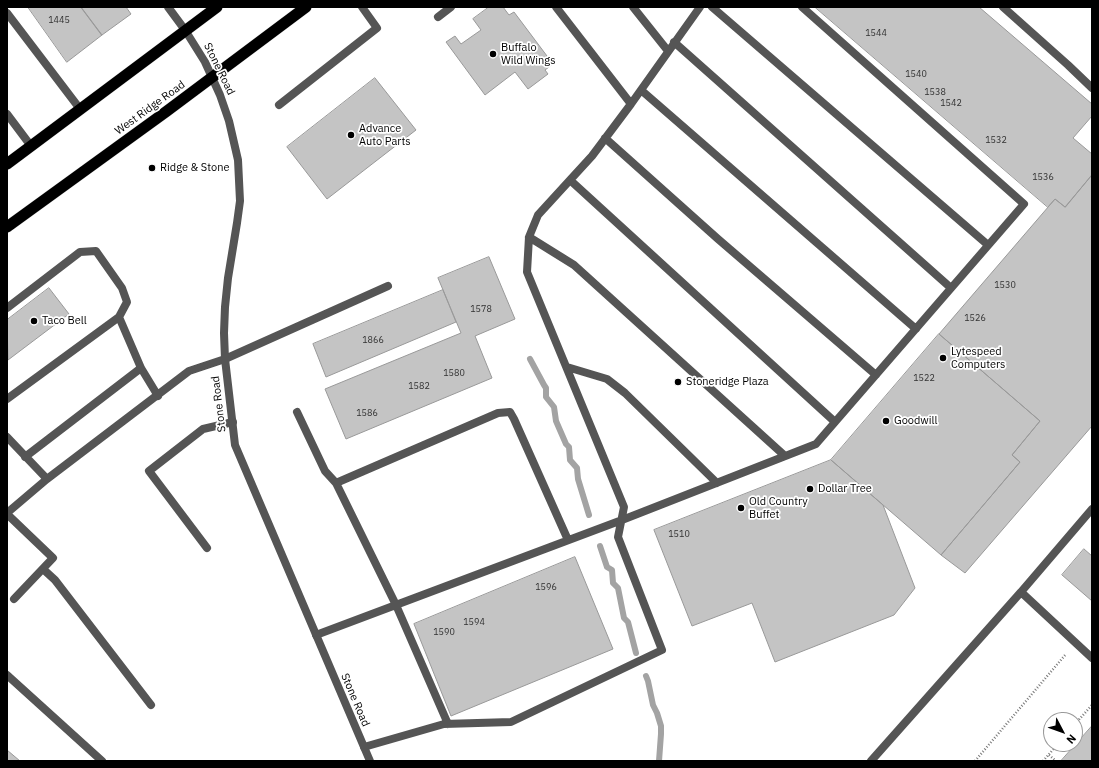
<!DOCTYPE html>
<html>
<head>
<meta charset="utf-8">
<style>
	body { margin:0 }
	#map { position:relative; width:1099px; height:768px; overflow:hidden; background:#fff; font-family:"IBM Plex Sans",sans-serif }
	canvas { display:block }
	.frame { position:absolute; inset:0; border:8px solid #000; pointer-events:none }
	.north { position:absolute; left:1043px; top:712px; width:40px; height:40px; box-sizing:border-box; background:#fff; border:1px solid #999; border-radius:50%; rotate:131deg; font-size:11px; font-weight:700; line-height:16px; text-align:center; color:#000 }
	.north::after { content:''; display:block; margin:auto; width:14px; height:18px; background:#000; clip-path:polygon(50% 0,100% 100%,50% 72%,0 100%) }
</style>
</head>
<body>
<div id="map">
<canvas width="1099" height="768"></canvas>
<div class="frame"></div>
<div class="north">N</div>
</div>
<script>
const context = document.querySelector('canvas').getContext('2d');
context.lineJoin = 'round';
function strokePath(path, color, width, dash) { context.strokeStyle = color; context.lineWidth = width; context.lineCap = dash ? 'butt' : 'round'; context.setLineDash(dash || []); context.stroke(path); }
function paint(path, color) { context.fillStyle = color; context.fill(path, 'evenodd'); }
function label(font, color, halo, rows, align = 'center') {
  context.font = font + ' "IBM Plex Sans",sans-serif'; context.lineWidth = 3.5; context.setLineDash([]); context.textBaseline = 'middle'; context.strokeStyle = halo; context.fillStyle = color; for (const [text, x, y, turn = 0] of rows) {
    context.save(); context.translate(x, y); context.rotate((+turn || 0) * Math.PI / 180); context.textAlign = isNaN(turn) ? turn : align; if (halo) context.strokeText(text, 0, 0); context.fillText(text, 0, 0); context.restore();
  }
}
strokePath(new Path2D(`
	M530,359L544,385L546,388V397L554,407L556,421L566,444L569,447L570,460L577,468L578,479L589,515
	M600,546L607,567L612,570L613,583L618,588L624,618L628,622L636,653
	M646,676L648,681L653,705L657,713L661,726V734L659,761`), '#a3a3a3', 6);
const building = new Path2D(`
	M28,7H81L102,35L67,62Z
	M81,7H126L131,14L102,35Z
	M489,7H503L509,15L514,12L553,64L545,70L548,74L528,89L515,72L485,95L446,42L455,36L461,44L481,30L473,19Z
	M815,7H979L1092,104V116L1073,138L1092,154V175L1065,207L1055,199L1048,207Z
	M375,78L416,130L327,199L287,147Z
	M1092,175V426L965,573L941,555L1020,462L1012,455L1040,421L939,334L1055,199L1065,207Z
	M489,257L515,319L475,336L492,378L346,439L325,389L461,333L438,278Z
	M49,288L69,314L8,360L7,320Z
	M443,290L456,322L326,377L313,344Z
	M939,334L1040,421L1012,455L1020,462L941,555L831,460Z
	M831,460L883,505L915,588L894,615L775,662L752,603L692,626L654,530Z
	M1084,549L1092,556V601L1062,575Z
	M575,557L613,649L451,716L414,624Z
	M1092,726V761H1061Z
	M7,750L20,761H7Z`);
paint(building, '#c4c4c4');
strokePath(building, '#999', 1);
const trunk = new Path2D(`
	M7,164L217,7
	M7,227L167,111L306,7`);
strokePath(trunk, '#dbdbdb', 12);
strokePath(new Path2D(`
	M1075,724L1092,705
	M1049,755L1056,761
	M975,761L1066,654
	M1043,761L1058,744`), '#777', 2.5, [1, 2]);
strokePath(new Path2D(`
	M556,7L631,104
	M633,7L668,51
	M712,7L988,245
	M1003,7L1068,65L1092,88
	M7,13L80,109
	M438,17L451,7
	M674,42L951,288
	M641,90L916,329
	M279,105L377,28L362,7
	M7,114L31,146
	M605,138L718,239L876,375
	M570,180L835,422
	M529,237L574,265L785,456
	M7,308L80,252L96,251L122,288L127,302L119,317
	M567,367L607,379L625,393L717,483
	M7,399L119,317L141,368L158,396
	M297,412L325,471L336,483
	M7,437L47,479
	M25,457L141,368
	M1092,509L1021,592L1092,658
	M7,513L47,479L189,371L225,359L388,286
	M7,514L53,558L14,599
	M207,548L149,471L203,429L233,422
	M43,569L55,580L151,705
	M316,635L622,520L816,444L1024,204L802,7
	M7,675L102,761
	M448,724L396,605L336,483L498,413L510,412L514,419L568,540
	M364,747L444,724L511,722L662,650L618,537L624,507L527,272L529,237L538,215L592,156L631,104L700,7
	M871,761L1021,592`), '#555', 8);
strokePath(new Path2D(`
	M168,7L185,30`), '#555', 8);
strokePath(new Path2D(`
	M185,30L205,62L220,95L229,121L238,160L240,201L237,223L228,278L225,307L224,333L225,359L235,445L370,761`), '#555', 8);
strokePath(trunk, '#000', 11);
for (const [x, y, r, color] of [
	[493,54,4,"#000"],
	[351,135,4,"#000"],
	[152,168,4,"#000"],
	[34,321,4,"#000"],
	[943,358,4,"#000"],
	[678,382,4,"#000"],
	[886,421,4,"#000"],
	[810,489,4,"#000"],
	[741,508,4,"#000"]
]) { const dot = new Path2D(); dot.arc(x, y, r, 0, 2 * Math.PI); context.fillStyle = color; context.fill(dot); strokePath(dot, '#fff', 1.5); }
label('9px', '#313131', null, [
	["1445",59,20],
	["1544",876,33],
	["1540",916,74],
	["1538",935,92],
	["1542",951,103],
	["1532",996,140],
	["1536",1043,177],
	["1530",1005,285],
	["1578",481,309],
	["1526",975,318],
	["1866",373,340],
	["1580",454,373],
	["1522",924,378],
	["1582",419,386],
	["1586",367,413],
	["1510",679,534],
	["1596",546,587],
	["1594",474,622],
	["1590",444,632]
]);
label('11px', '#000', '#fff', [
	["Buffalo",501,48],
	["Wild Wings",501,61],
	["Advance",359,129],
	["Auto Parts",359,142],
	["Ridge & Stone",160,168],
	["Taco Bell",42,321],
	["Lytespeed",951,352],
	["Computers",951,365],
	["Stoneridge Plaza",686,382],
	["Goodwill",894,421],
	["Dollar Tree",818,489],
	["Old Country",749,502],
	["Buffet",749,515]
], 'left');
label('11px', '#000', '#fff', [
	["Stone Road",219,69,64],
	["West Ridge Road",150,108,-36],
	["Stone Road",219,404,-97],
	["Stone Road",355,700,67]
]);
</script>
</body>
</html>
